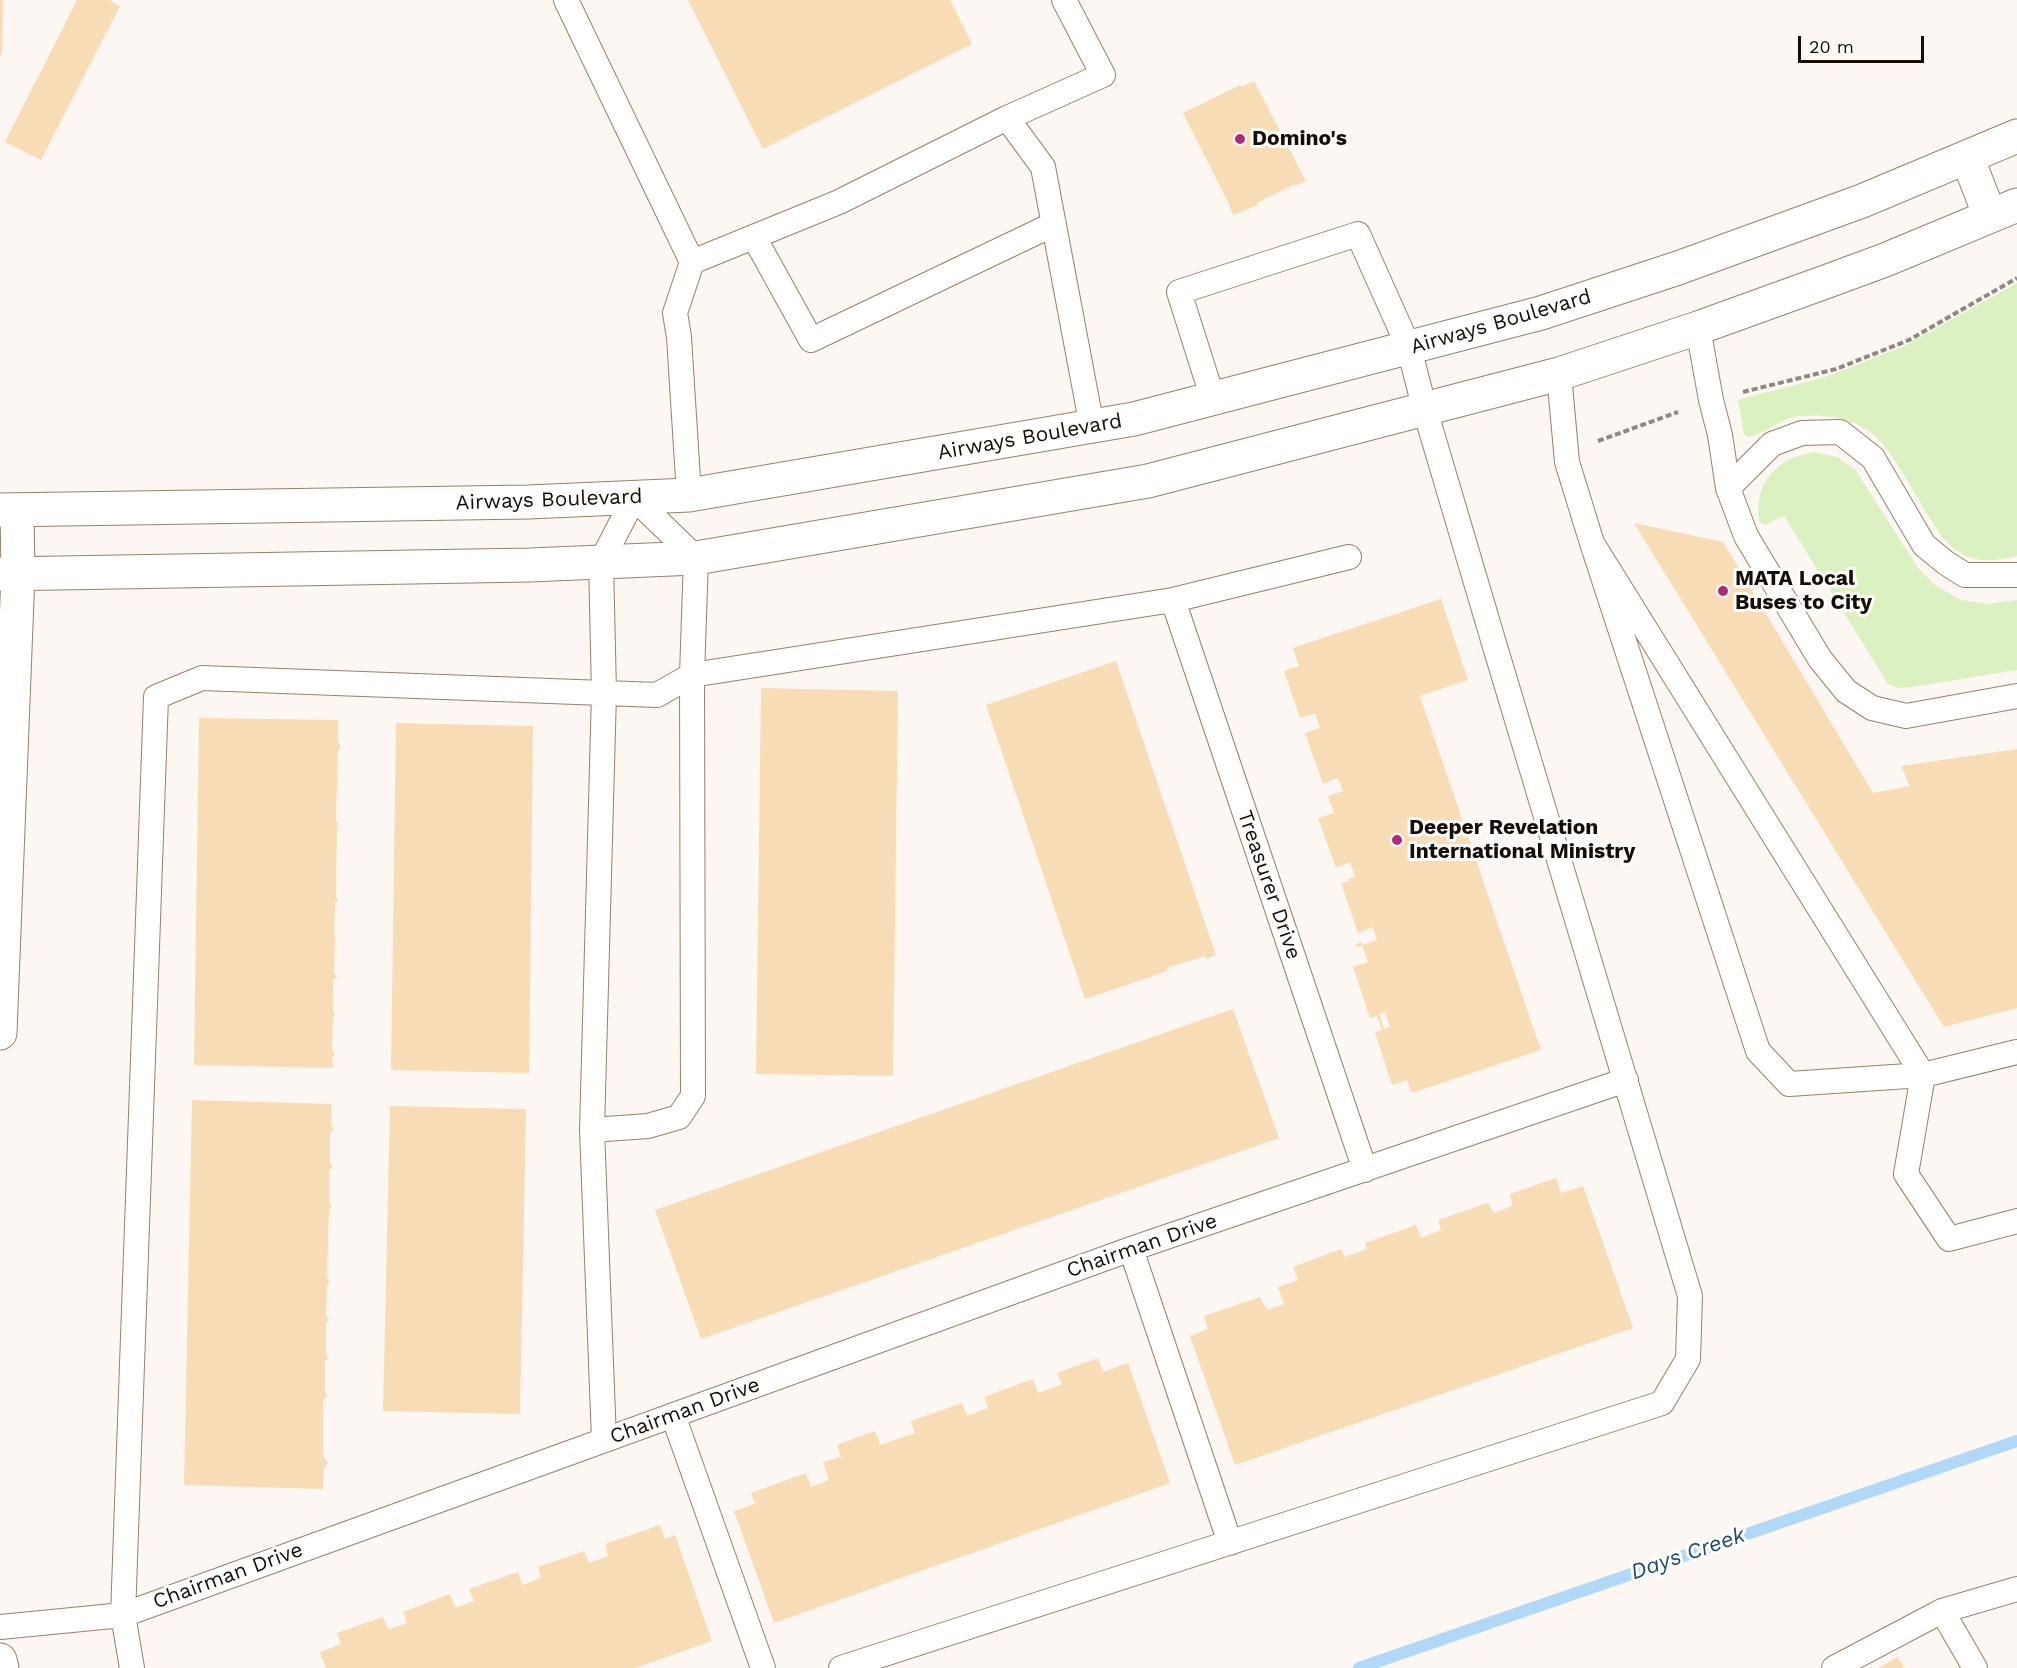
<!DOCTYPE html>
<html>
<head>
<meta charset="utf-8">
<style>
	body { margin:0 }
	#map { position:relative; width:2017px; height:1668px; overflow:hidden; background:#fcf7f2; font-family:"Work Sans",sans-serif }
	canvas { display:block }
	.scale { position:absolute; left:1798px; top:36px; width:126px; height:27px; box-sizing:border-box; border:3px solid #150d06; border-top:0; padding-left:8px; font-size:18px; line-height:21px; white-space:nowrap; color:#150d06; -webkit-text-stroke:4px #fff; paint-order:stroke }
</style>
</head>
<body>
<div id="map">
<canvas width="2017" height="1668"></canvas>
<div class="scale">20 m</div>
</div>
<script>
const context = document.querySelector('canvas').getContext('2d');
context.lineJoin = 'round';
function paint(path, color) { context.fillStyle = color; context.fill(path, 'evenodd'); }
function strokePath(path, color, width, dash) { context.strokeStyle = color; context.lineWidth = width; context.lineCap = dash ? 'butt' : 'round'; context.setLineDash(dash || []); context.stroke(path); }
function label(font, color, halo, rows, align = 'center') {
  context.font = font + ' "Work Sans",sans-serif'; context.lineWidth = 6; context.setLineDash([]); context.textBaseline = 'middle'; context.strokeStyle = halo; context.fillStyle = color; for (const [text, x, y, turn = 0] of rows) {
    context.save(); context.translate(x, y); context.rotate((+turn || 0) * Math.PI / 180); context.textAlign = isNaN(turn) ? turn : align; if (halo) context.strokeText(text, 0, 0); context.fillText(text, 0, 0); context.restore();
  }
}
paint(new Path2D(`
	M2017,283V556C2003,559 1986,563 1972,558C1949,551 1939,533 1927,514C1912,490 1889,443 1866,429C1847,417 1820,414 1799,416C1780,419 1766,433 1748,437L1744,434L1738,400L1828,376L1902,347Z
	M1814,452L1837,457L1855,469L1918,568L1936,586L1961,600L1988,604L2017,600V670L1911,687L1898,688L1888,684L1784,516L1765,525L1759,521C1754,482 1777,458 1814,452Z`), '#dbf1c2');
strokePath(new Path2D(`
	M1359,1668L2017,1441`), '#b2d8f7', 12);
paint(new Path2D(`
	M0,0H3L2,55H0Z
	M77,0H109L120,6L41,160L5,142Z
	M688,0H950L972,44L763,149Z
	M1254,81L1306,181L1295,186V184L1257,203L1258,205L1233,215L1228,202L1183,113L1240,85L1241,87Z
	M1634,523L1723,542L1873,793L1910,786L1901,766L2017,749V1008L1944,1027Z
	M1441,599L1468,680L1420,696L1541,1050L1412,1093L1407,1080L1392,1085L1375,1032L1382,1030L1377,1016L1370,1018L1353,967L1368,962L1362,945L1356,947V944L1362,942L1363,945L1377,940L1373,927L1358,933L1341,883L1349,881L1348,879L1355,877L1350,862L1336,868L1318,818L1334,813L1328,796L1343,791L1338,778L1323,784L1305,733L1320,728L1315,713L1300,718L1284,671L1299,666L1293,648ZM1385,1012L1390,1026L1384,1029L1379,1014Z
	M1116,661L1216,955L1206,959L1205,956L1167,968L1168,971L1085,999L986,705Z
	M761,688L898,691L893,1076L756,1074Z
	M199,718L338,720V741L341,747L338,750L336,820L339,825L337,827L336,896L338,901L335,903L334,935L336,939L335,941L334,973L337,977L333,980V1011L335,1015L333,1018L332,1049L335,1054L332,1057L333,1068L194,1065Z
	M396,723L533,726L529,1073L391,1070Z
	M1233,1009L1279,1138L701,1339L655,1210Z
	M192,1100L331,1104V1125L334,1130L330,1132V1163L333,1168L329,1170V1202L332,1206L329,1209L327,1277L330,1281L327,1286L326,1315L329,1320L326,1323V1353L328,1358L325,1361V1390L327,1396L323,1400V1456L328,1463L324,1468L323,1489L184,1485Z
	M390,1106L526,1109L520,1414L383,1411Z
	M1556,1178L1561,1193L1583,1186L1633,1328L1235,1465L1190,1336L1208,1329L1204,1316L1260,1297L1267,1310L1284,1304L1278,1287L1298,1280L1293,1267L1341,1249L1345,1257L1367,1249L1365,1243L1416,1225L1421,1238L1441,1230L1438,1220L1488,1203L1494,1213L1512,1206L1510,1194Z
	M1098,1358L1103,1372L1128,1363L1170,1483L774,1623L734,1511L755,1504L751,1493L806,1473L811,1487L829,1480L823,1462L841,1457L837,1445L875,1431L880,1445L915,1433L911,1421L962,1403L967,1416L988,1408L984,1397L1033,1379L1038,1393L1062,1384L1057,1373Z
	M660,1525L665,1539L675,1535L712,1641L635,1668H326L320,1652L341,1644L337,1633L383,1617L388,1630L407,1623L403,1612L450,1594L456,1608L474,1601L469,1589L518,1572L522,1585L541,1578L538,1567L584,1551L589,1563L608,1556L605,1544Z
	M1898,1657L1904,1668H1878Z`), '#f8dcb6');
const lane = new Path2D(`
	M566,0L692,262
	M1007,118L1103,75L1064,0
	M754,237L811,340L1054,224
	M1698,328L1711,400L1720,435L1728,488L1746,536L1820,659L1846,691L1872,708L1906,716L2017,696
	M1559,374L1567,462L1592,543L1923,1075L2017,1052
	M1728,488L1772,444L1802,433L1840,432L1873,458L1924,545L1946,563L1965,575H2017
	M689,495L679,337L675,313L692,262L839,202L1007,118L1043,167L1092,427
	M1592,543L1758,1051L1789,1084L1923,1075L1906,1174L1949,1239L2017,1221
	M1173,600L1365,1170
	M592,1130L648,1126L679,1117L693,1096L692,675L696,558L634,498L601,562L604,693L592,1130L604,1440
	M1131,1249L1230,1543
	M673,1415L763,1668
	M1942,1611L1975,1668
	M0,1627L123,1615L1131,1249L1626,1080
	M132,1668L123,1615L156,697L202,678L657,695L692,675L1173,600L1349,557
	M841,1668L1662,1403L1688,1359L1690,1296L1496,650L1425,410L1409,348L1358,234L1179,292L1213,399
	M1834,1668L1942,1611L2017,1589`);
const secondary = new Path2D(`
	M0,1033L18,574L17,511
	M0,1660L2,1668`);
const primary = new Path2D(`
	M1967,157L1990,216
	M0,510L528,502L689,495L1134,419L1541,313L1678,268L1862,201L2017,136
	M0,574L530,565L696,558L1148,481L1559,374L1698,328L1828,281L1885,260L2017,205`);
strokePath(lane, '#97806b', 26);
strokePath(secondary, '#97806b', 35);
strokePath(primary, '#97806b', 35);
strokePath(new Path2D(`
	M1743,392L1836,369L1909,340L2017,278
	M1598,441L1678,412`), '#908983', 4, [6, 3]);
strokePath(lane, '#fff', 24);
strokePath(secondary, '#fff', 33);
strokePath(primary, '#fff', 33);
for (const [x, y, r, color] of [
	[1240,139,6,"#ac2b79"],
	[1723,591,6,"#ac2b79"],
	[1397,840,6,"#ac2b79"]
]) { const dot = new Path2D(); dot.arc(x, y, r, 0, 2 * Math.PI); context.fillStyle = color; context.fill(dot); strokePath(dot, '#fff', 2); }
label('bold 21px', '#150d06', '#fff', [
	["Domino's",1252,139],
	["MATA Local",1735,579],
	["Buses to City",1735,603],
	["Deeper Revelation",1409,828],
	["International Ministry",1409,852]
], 'left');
label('21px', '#150d06', '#fff', [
	["Airways Boulevard",1501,322,-16],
	["Airways Boulevard",1030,437,-10],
	["Airways Boulevard",549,500,-2],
	["Treasurer Drive",1269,885,71],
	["Chairman Drive",1142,1246,-19],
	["Chairman Drive",685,1411,-20],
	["Chairman Drive",228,1576,-20]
]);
label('italic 22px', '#1c4b6d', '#fff', [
	["Days Creek",1688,1554,-19]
]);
</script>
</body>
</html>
